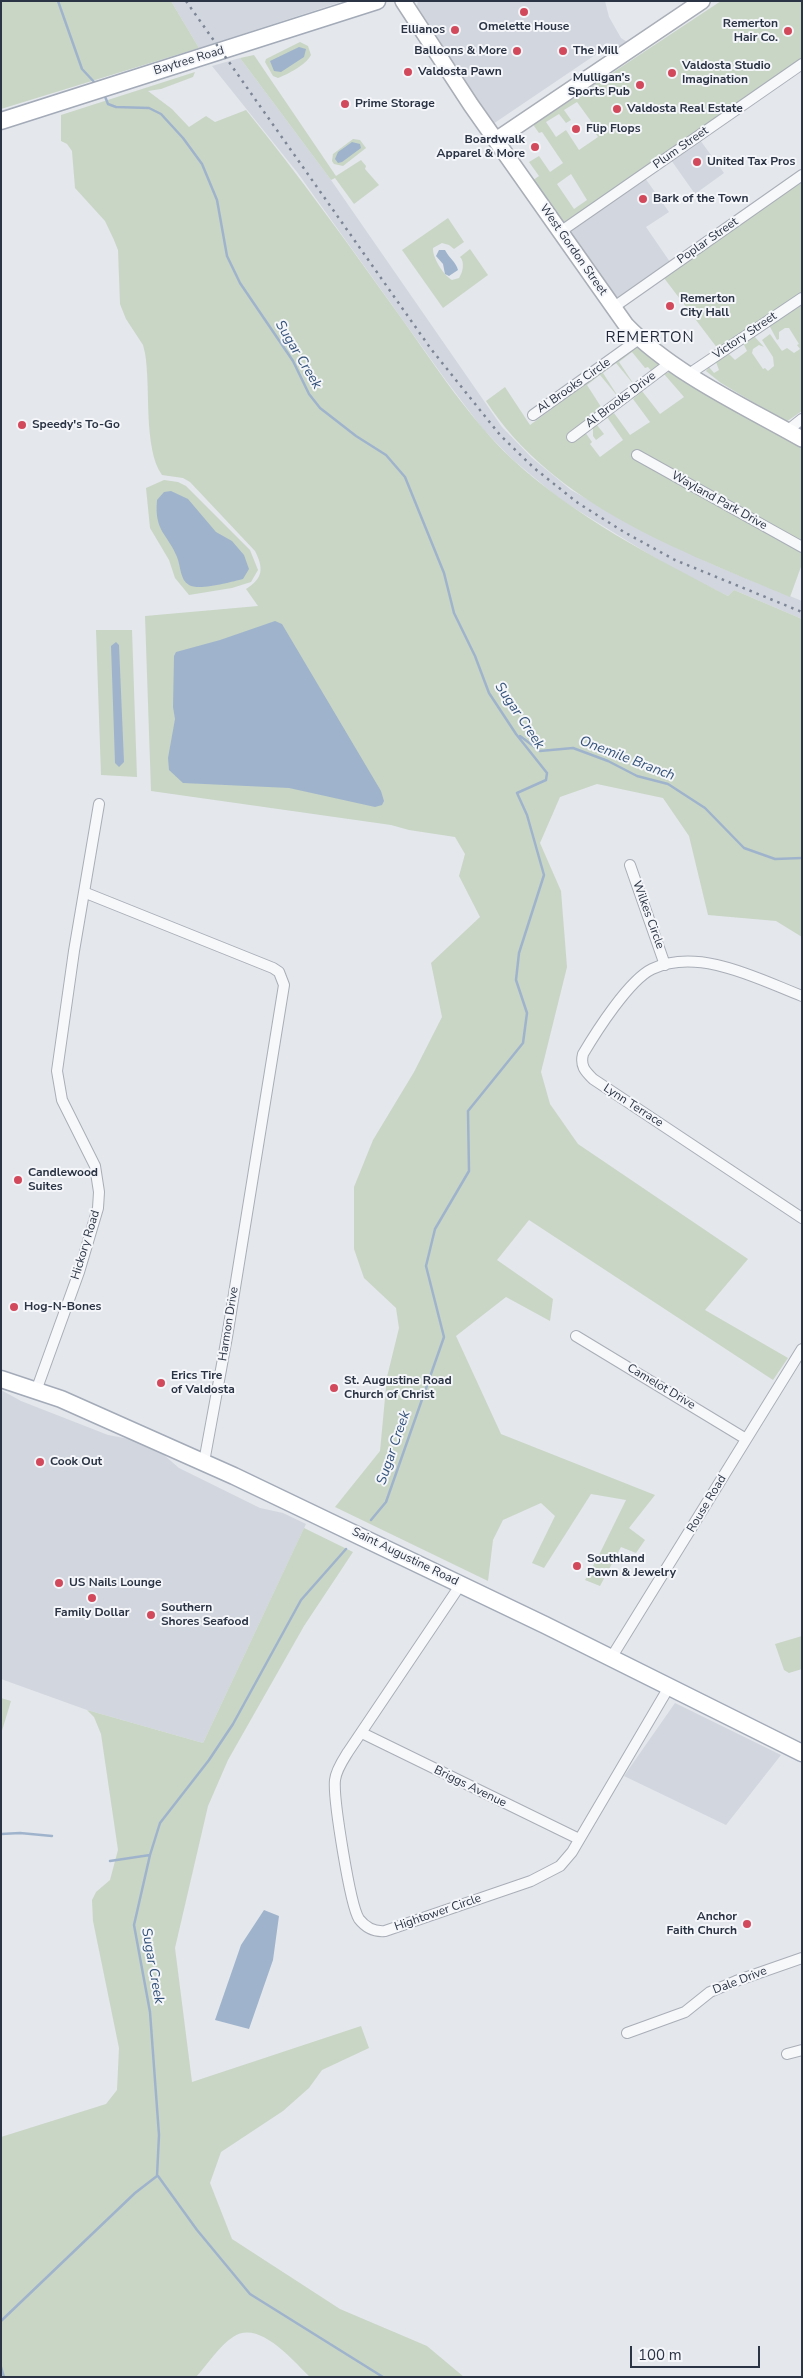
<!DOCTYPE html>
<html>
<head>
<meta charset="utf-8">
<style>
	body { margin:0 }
	#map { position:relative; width:803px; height:2378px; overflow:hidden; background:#e4e7ec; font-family:"Nunito Sans",sans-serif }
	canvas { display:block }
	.frame { position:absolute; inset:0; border:2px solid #2b3445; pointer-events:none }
	.scale { position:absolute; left:630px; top:2346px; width:130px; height:22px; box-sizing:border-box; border:2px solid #2b3445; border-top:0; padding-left:6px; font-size:15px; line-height:18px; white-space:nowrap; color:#2b3445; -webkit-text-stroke:4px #f4f6f9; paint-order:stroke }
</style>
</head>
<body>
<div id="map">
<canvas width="803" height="2378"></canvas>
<div class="frame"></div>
<div class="scale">100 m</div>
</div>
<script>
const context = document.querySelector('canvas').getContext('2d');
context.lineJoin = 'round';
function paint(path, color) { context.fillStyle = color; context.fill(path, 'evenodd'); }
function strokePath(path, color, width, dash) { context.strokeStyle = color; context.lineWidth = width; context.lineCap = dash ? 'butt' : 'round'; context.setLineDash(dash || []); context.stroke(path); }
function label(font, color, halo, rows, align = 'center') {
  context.font = font + ' "Nunito Sans",sans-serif'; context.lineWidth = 4; context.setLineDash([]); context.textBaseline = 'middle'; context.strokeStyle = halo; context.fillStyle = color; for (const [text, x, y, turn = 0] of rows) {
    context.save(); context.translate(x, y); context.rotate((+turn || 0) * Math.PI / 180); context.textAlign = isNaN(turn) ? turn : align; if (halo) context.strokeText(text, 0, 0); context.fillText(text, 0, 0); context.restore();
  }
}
paint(new Path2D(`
	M171,1H344L199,48Z
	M418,1H605L609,17L621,38L627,42L614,50L613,44L606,43L601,51L490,126L416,10Z
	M240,58L331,180L502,427L532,458L571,490L642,530L714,565L802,601V619L734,590L728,596L673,569L561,500L512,459L482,428L445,379L297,172L212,66Z
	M700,140L724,173L695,194L671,160Z
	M645,178L669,212L646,227L670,262L615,300L570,232Z
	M1,1390L21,1401L108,1435L129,1439L164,1455L179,1468L260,1508L283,1513L306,1524L203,1743L87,1710L1,1679Z
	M675,1703L781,1755L726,1825L624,1776Z`), '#d2d6de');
paint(new Path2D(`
	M1,1H171L199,48L1,109Z
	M721,1H802V59L564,224L529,183L539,176L529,162L539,156L550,172L563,163L542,132L539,133L534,126L535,122H538ZM577,102L593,124L591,126L598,137L579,150L566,130L556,137L546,122L559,114L566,123L571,120L564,110ZM571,174L587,200L574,209L557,184Z
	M300,42L308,46L311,55C306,65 288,74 278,78L273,76L265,62L266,59Z
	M254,55L336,176L361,160L366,166L365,169L379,185L354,204L335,178L331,180L240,58Z
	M195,72L193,77L161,89L148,91L172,109L189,127L206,116L215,122L246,110C301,178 351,248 402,319C436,367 469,418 512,459C575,517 653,557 728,596L734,590L802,619V937L776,921L708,915L689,836L663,798L597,784L560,797L540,843L561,891L567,967L541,1072L550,1104L578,1144L748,1259L705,1310L788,1358L773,1380L529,1220L497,1260L553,1299L550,1321L506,1297L456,1336L501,1434L655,1495L629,1528L645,1540L636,1553L621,1547L600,1586L585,1580L598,1557L626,1500L591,1494L544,1568L532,1563L555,1516L541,1503L503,1520L493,1540L488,1581L335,1507L380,1451L387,1377L399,1328L396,1308L364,1278L354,1249V1187L373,1140L414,1072L442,1017L431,963L480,917L459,876L465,854L455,837L409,830L391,825L151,791L145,616L258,606L246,589C263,578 264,569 255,551L190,482L183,478L162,475C143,448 151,387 145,353L143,345L126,319L120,304L118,250L114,240L105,221L75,188L72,151L67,144L61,141V115Z
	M353,139L360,140L366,148L343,166L334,164L332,161L333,154Z
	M802,181V292L718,349L664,278Z
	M448,218L464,242L454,249L449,245L442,243L433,248C432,257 444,276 452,280L459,278C463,272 465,262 460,257L470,249L488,275L443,308L402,250Z
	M802,304V411L786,422L721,383L706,371L709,367L714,373L719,370L716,362L728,353L735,360L747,351L743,343L754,336L764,347L759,345L753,349L752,353L763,369L765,368L768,371L774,366L773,357L762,340L770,334L782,351L787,348L794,353L800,349L797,345L799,344L789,328H785L779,332V339L777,340L769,325Z
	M640,346L658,361L659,367L653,373L648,367L645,368L632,352L619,362L635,386L616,363L603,373L619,398L600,375L587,385L603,410L585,432L592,442L590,444L600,457L623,440L607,417L614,413L630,435L650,422L633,399L642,391L660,414L684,397L664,374L671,371L802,445V564L790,597C680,550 554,506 486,401L505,387L530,425L636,347Z
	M597,425L604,434L596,440L593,436V428Z
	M164,480L178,482L186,486L250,550L258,570L251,582L232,588L189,595L175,578L169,560L150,528L146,488Z
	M96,630H132L137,777L101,775Z
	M304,1528L353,1552L304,1626L228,1760L208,1806L175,1948L192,2082L361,2026L369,2048L322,2070L309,2088L283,2111L221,2152L210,2183L232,2239L340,2309L427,2346L464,2377H310C293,2361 259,2319 233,2337C219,2346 208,2364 196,2377H1V2137L106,2104L117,2090L119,2048L93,1921L92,1900L96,1892L110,1880L118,1850L101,1734L94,1717L87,1710L203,1743Z
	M802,1636V1669L789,1673L784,1670L775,1644Z
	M1,1698L11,1701L1,1734Z`), '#c9d6c5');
paint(new Path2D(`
	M299,47L306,49L304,57L281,72L274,71L270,61Z
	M352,142L360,144L361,148L342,162L338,163L335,159L338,152Z
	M439,250H445C449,258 456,262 458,270L449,276L445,274L443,264L436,256Z
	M171,491L188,499L216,532L232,541L244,555L249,569L243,579C231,582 199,591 189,585C180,580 181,567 177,557C168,534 154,532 157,500L164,492Z
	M275,621L282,624L381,791L384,801L382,805L375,807L289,788L183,783L169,770L168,758L175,719L173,707L174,656L176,652L220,640Z
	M116,642L119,645L124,762L119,767L115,763L111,646Z
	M264,1910L279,1916L273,1960L249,2029L215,2020L241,1945Z`), '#9fb4cc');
strokePath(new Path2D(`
	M58,1L82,69L96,84
	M104,94L108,104L116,107L149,108L161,114L183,138L202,164L217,200L227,256L240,283L293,361L309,394L320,408L356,436L386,455L405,477L444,573L454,613L475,656L489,693L516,734L547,773L546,780L517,793L527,815L544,875L519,953L516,980L527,1013L523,1043L468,1111L469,1171L435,1229L426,1266L444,1337L386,1502L371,1520
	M520,736L540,751L573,748L608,761L637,776L668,784L705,808L744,848L775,859L802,858
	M1,1834L20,1833L52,1836
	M110,1861L150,1855
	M158,2176L197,2230L250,2294L383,2377
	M1,2321L135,2193L157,2176L159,2135L150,2012L134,1925L150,1855L160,1823L209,1760L233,1724L301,1600L346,1549
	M1,2367L4,2377`), '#9fb4cc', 2.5);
const street = new Path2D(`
	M560,232L802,64
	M614,307L802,175
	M689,374L802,298
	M533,415L639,339
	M787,431L802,419
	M572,437L670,363
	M637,455L802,547
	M630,865L665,965
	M86,893L273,968L279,972L284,985L227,1337L204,1462
	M802,996C758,979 699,947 652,969C629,980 596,1032 583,1054C580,1066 585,1071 593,1079L802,1218
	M576,1336L746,1439
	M36,1391L79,1272L98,1208L99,1192L95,1166L62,1100L57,1071L74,951L99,804
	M461,1584L348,1752C343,1760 336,1770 335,1780C333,1798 350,1905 359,1919C366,1928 374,1932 385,1931L531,1881L560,1866L572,1852L669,1687
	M611,1658L802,1349
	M362,1733L579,1839
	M627,2033L685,2012L710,1992L736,1981L802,1958
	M787,2054L802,2050`);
const secondary = new Path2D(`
	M403,1L471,105L626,325C672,373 744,406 802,439
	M496,140L702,1`);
const primary = new Path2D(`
	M1,121L377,1
	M1,1379L61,1399L234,1476L545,1625L802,1753`);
strokePath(street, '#a9aeb7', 12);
strokePath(secondary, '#a9aeb7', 18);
strokePath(primary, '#a3abb8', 19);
strokePath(street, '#f7f8fa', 10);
strokePath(secondary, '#fff', 15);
strokePath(primary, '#fff', 16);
strokePath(new Path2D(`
	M186,1L431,349L500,435L534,468L578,503L624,532L675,560L802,612`), '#7d8696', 2.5, [2.5, 5]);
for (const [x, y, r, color] of [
	[524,12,5,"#d1495b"],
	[455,30,5,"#d1495b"],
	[788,31,5,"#d1495b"],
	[517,51,5,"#d1495b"],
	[563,51,5,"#d1495b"],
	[408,72,5,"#d1495b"],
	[672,73,5,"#d1495b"],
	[640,85,5,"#d1495b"],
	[345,104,5,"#d1495b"],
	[617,109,5,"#d1495b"],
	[576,129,5,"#d1495b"],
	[535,147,5,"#d1495b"],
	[697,162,5,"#d1495b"],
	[643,199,5,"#d1495b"],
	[670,306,5,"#d1495b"],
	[22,425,5,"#d1495b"],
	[18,1180,5,"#d1495b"],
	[14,1307,5,"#d1495b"],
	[161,1383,5,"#d1495b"],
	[334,1388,5,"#d1495b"],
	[40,1462,5,"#d1495b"],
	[577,1566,5,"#d1495b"],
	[59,1583,5,"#d1495b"],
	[92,1598,5,"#d1495b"],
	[151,1615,5,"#d1495b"],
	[747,1924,5,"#d1495b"]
]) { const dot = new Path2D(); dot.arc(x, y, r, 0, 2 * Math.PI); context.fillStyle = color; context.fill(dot); strokePath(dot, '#f4f6f9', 2); }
label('bold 12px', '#2b3445', '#f4f6f9', [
	["Remerton",778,24,"right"],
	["Hair Co.",778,38,"right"],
	["Omelette House",524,27,"center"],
	["Ellianos",445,30,"right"],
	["Balloons & More",507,51,"right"],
	["The Mill",573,51],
	["Valdosta Studio",682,66],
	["Imagination",682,80],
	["Valdosta Pawn",418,72],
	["Mulligan’s",630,78,"right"],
	["Sports Pub",630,92,"right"],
	["Prime Storage",355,104],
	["Valdosta Real Estate",627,109],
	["Flip Flops",586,129],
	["Boardwalk",525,140,"right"],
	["Apparel & More",525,154,"right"],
	["United Tax Pros",707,162],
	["Bark of the Town",653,199],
	["Remerton",680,299],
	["City Hall",680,313],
	["Speedy's To-Go",32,425],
	["Candlewood",28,1173],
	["Suites",28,1187],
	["Hog-N-Bones",24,1307],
	["Erics Tire",171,1376],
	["of Valdosta",171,1390],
	["St. Augustine Road",344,1381],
	["Church of Christ",344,1395],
	["Cook Out",50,1462],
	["Southland",587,1559],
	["Pawn & Jewelry",587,1573],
	["US Nails Lounge",69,1583],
	["Southern",161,1608],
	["Shores Seafood",161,1622],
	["Family Dollar",92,1613,"center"],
	["Anchor",737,1917,"right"],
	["Faith Church",737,1931,"right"]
], 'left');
label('12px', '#2b3445', '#f4f6f9', [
	["Baytree Road",189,61,-17],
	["Plum Street",681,148,-35],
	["Poplar Street",708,241,-35],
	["West Gordon Street",573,250,55],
	["Victory Street",745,336,-34],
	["Al Brooks Circle",574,386,-35],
	["Al Brooks Drive",621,400,-37],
	["Wayland Park Drive",719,501,29],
	["Wilkes Circle",648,915,70],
	["Lynn Terrace",633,1106,33],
	["Hickory Road",86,1245,-73],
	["Harmon Drive",229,1324,-81],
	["Camelot Drive",661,1387,31],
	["Rouse Road",707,1504,-59],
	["Saint Augustine Road",405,1557,26],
	["Briggs Avenue",470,1787,26],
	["Hightower Circle",438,1913,-19],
	["Dale Drive",740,1981,-21]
]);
label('italic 14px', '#34527a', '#f4f6f9', [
	["Sugar Creek",298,355,59],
	["Sugar Creek",519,716,56],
	["Onemile Branch",627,759,21],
	["Sugar Creek",394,1448,-71],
	["Sugar Creek",152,1966,80]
]);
context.letterSpacing = '1px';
label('15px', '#1d2536', '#f4f6f9', [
	["REMERTON",650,338]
]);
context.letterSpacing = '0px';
</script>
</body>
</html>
